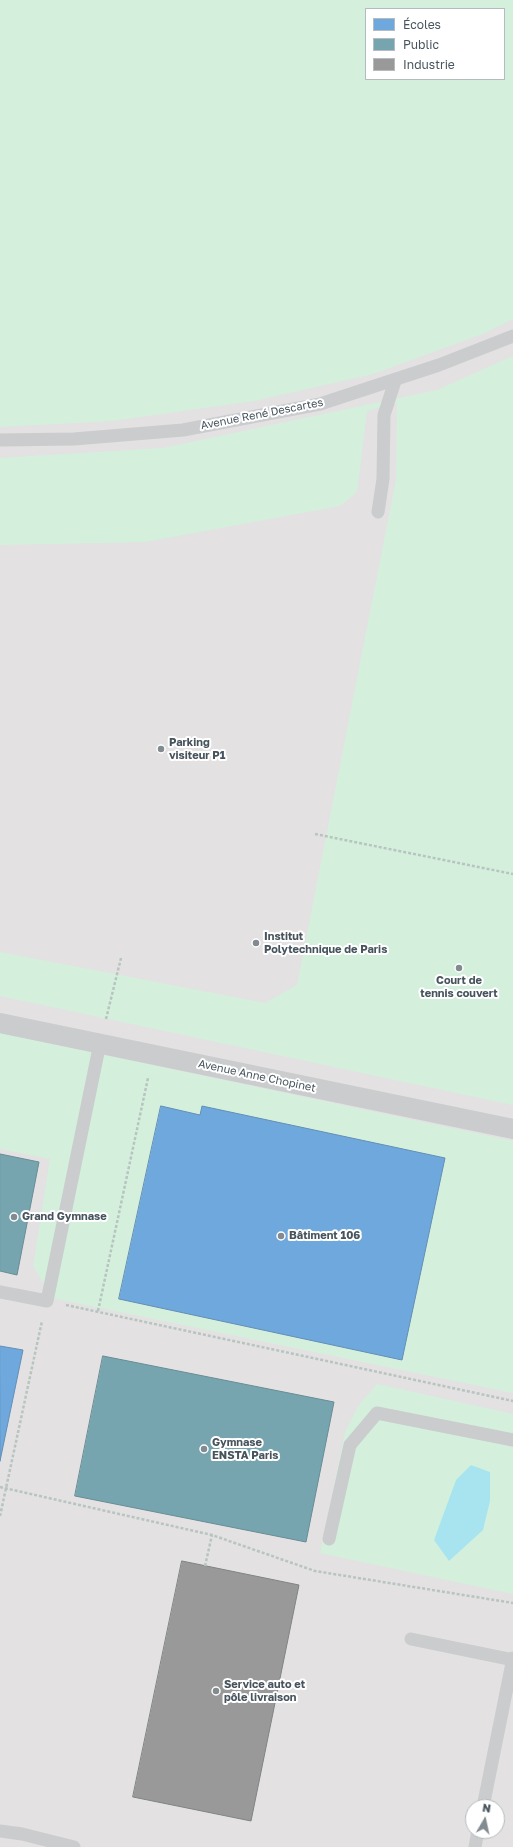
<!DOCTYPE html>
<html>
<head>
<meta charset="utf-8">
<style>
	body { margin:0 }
	#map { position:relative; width:513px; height:1847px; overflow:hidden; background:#f1f0f0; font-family:"Golos Text",sans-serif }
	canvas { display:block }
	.legend { position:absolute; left:365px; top:8px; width:140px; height:72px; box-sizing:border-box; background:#fff; border:1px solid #b5bbbe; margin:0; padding:5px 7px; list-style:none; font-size:12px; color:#47545d }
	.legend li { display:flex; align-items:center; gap:8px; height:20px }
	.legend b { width:20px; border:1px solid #b5bbbe }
	.north { position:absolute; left:465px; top:1799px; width:40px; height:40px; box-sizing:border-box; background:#fff; border:1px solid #b5bbbe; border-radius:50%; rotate:9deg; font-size:11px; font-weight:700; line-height:16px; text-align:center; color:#47545d }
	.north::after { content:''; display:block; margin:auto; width:14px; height:18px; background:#828b90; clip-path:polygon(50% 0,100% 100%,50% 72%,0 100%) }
</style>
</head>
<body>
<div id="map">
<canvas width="513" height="1847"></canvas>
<ul class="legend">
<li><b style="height:11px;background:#6fa8dc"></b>Écoles</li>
<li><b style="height:11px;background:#76a5af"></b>Public</li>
<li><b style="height:11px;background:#999"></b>Industrie</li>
</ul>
<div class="north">N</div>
</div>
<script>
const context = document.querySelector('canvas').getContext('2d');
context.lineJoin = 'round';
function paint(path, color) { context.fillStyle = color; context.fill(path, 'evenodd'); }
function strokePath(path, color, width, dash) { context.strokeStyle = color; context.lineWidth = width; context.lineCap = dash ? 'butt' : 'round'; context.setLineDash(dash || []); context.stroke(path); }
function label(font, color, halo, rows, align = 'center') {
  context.font = font + ' "Golos Text",sans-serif'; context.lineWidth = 4; context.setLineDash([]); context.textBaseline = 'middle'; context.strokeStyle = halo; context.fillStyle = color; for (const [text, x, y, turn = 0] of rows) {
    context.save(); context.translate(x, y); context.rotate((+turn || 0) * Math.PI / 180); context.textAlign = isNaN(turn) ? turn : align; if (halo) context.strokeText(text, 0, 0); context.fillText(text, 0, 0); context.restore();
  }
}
paint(new Path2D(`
	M0,0H513V1847H0ZM366,9H504V79H366ZM473,1807H497V1831H473Z`), '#e3e1e2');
paint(new Path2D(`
	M0,0H513V319L485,333L373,374L254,401L111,421L0,427ZM366,9H504V79H366Z
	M513,356V1105L0,996V952L265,1003L297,985L396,479L397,403L367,411L357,492L340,506L145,542L0,545V458L163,448L437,390Z
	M0,1033L513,1141V1393L52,1298L33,1266L50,1159L0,1149Z
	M377,1384L513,1414V1594L320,1553L345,1432L358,1406Z`), '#d4f0dd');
paint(new Path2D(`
	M471,1465L490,1472V1501L483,1530L449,1561L434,1540L456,1480Z`), '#a8e4ef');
const schools = new Path2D(`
	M161,1106L200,1115L202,1106L445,1158L402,1360L119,1299Z
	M0,1346L23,1350L0,1461Z`);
paint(schools, '#6fa8dc');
strokePath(schools, '#638fb6', 1);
const public = new Path2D(`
	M0,1154L39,1162L17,1275L0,1271Z
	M103,1356L334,1402L306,1542L75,1496Z`);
paint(public, '#76a5af');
strokePath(public, '#688d96', 1);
const industry = new Path2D(`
	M182,1561L299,1585L251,1821L133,1797Z`);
paint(industry, '#999');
strokePath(industry, '#808487', 1);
strokePath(new Path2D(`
	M315,834L513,874
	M106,1019L121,958
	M66,1305L513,1401
	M98,1311L148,1078
	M0,1487L212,1535L315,1571L513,1603
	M0,1516L42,1321
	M205,1566L212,1535`), '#b7c4bf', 2.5, [3, 2]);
strokePath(new Path2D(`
	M0,440L74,439L183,430L320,404L439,365L513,336
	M378,512L383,479L384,415L395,381
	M0,1292L47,1301L100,1043
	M329,1539L350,1445L377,1413L513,1440
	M411,1639L513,1660
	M483,1807L513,1658
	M0,1831L22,1834L74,1847
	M475,1847L478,1831`), '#caccce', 13);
strokePath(new Path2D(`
	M0,1023L513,1129`), '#caccce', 20);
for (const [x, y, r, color] of [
	[161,749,4,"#828b90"],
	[256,943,4,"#828b90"],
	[459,968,4,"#828b90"],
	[14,1217,4,"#828b90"],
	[281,1236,4,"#828b90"],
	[204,1449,4,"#828b90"],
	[216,1691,4,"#828b90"]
]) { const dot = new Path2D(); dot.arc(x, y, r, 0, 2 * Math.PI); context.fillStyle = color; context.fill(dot); strokePath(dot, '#fff', 1.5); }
label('11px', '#47545d', '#fff', [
	["Avenue René Descartes",262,414,-11],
	["Avenue Anne Chopinet",257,1076,12]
]);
label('bold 11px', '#47545d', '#fff', [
	["Parking",169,743],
	["visiteur P1",169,756],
	["Institut",264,937],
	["Polytechnique de Paris",264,950],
	["Court de",459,981,"center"],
	["tennis couvert",459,994,"center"],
	["Grand Gymnase",22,1217],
	["Bâtiment 106",289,1236],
	["Gymnase",212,1443],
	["ENSTA Paris",212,1456],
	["Service auto et",224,1685],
	["pôle livraison",224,1698]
], 'left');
</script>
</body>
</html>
